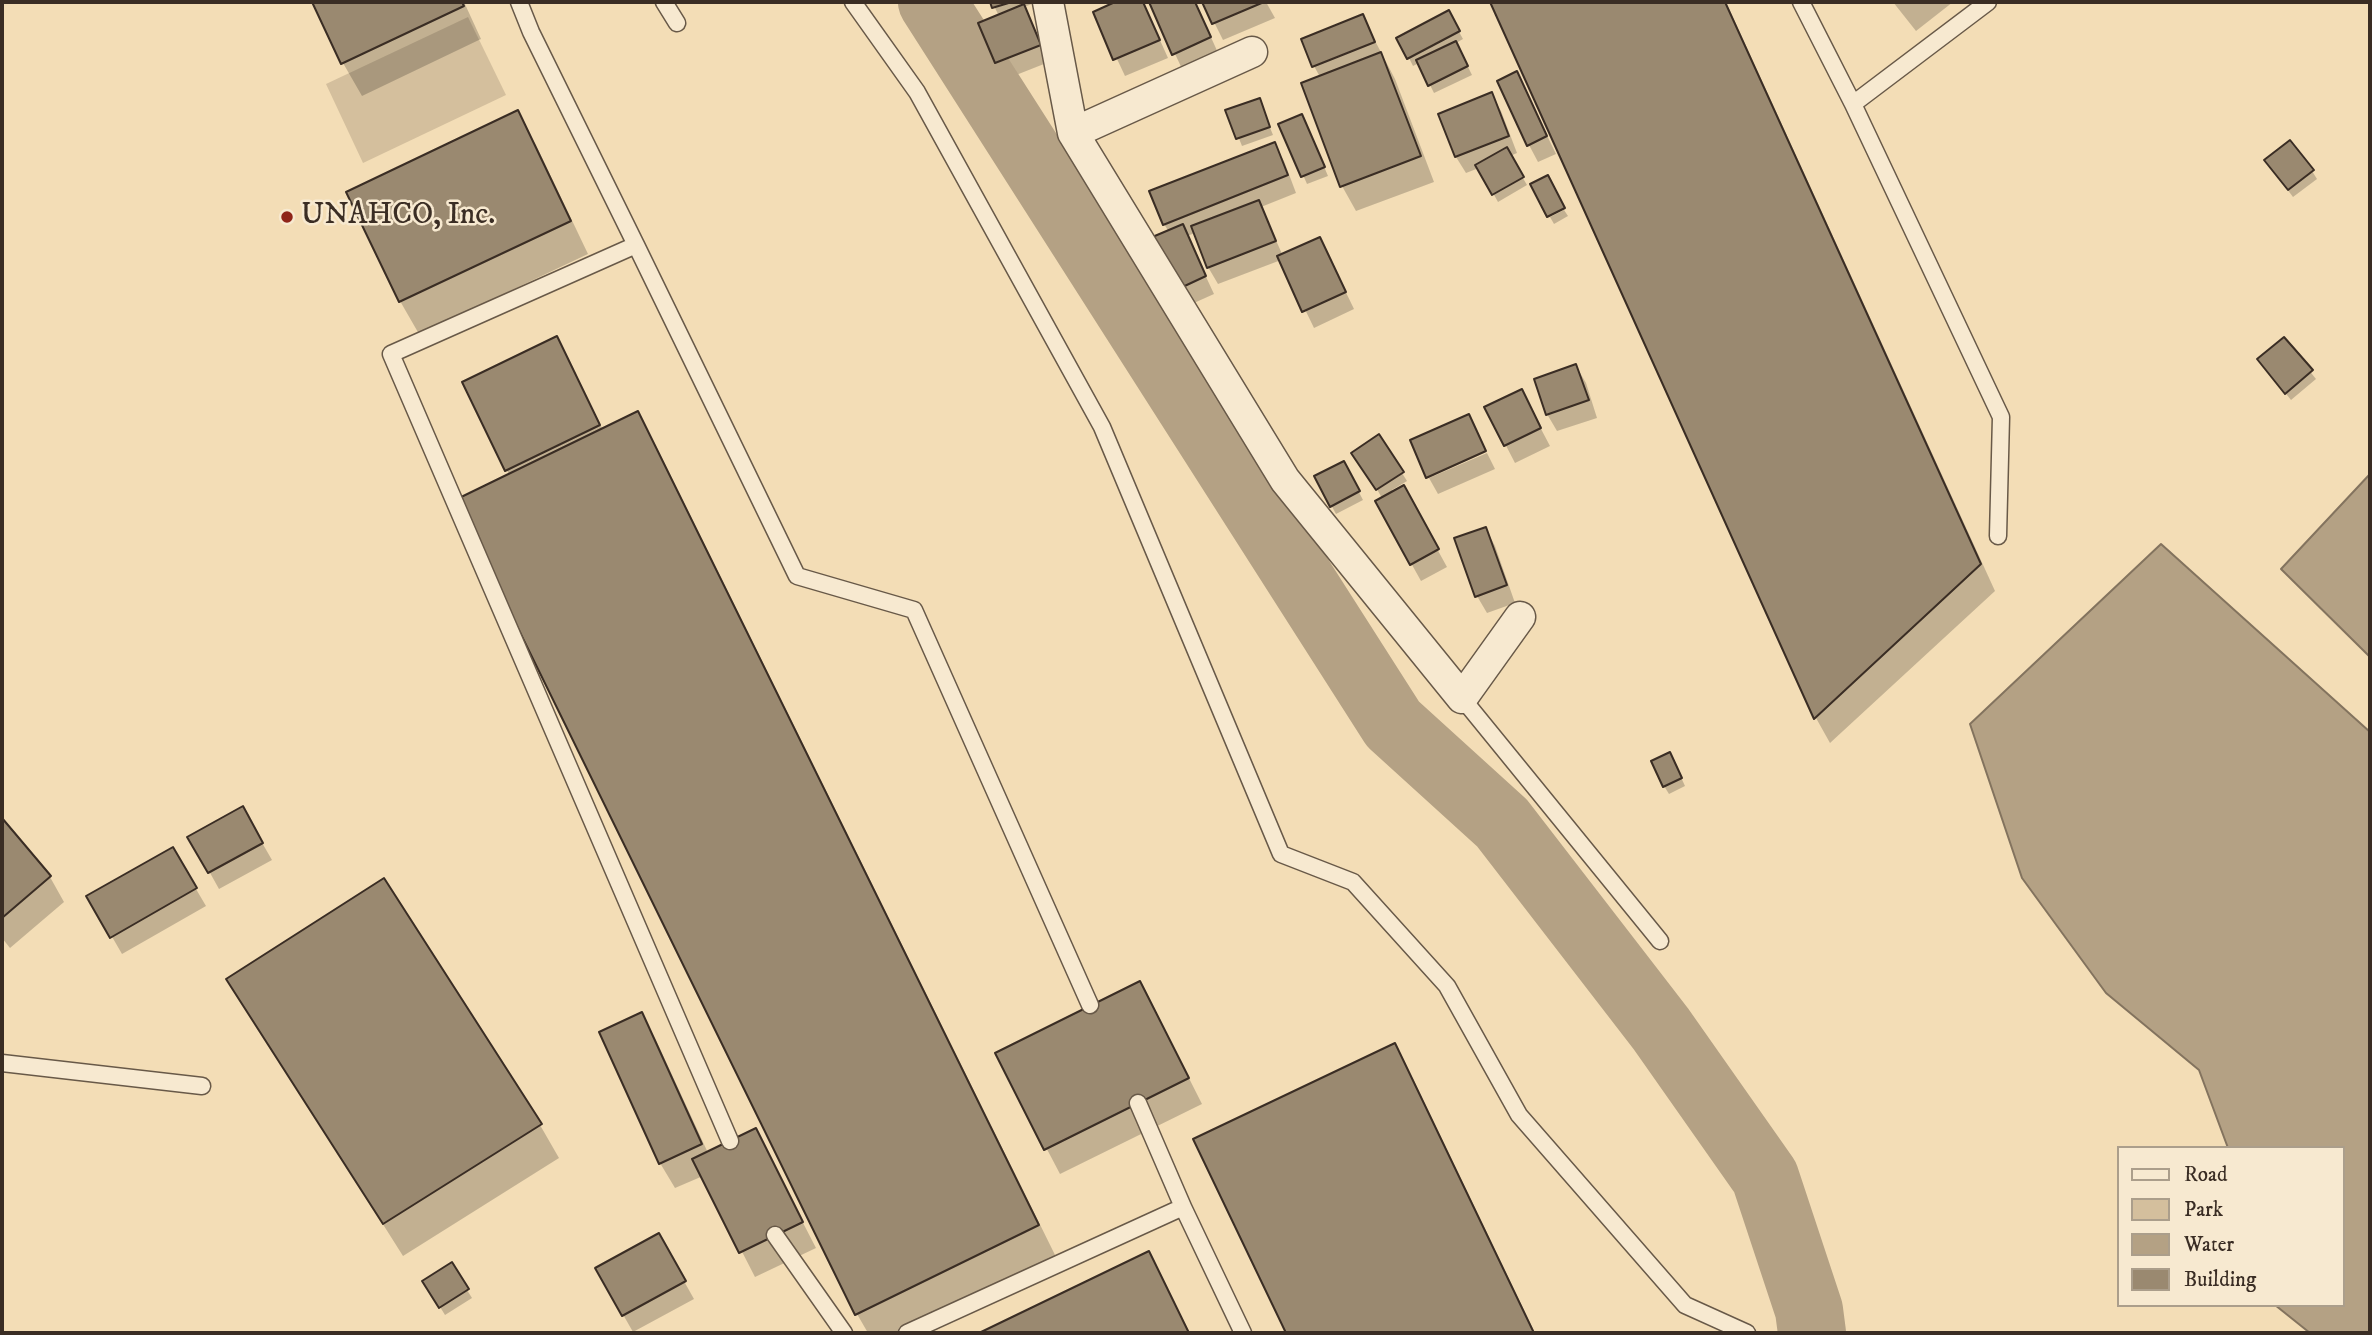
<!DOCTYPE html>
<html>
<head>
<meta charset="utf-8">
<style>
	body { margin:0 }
	#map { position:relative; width:2372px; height:1335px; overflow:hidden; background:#f3ddb6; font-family:"IM FELL DW Pica",serif }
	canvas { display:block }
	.frame { position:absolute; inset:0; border:4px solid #3a2d24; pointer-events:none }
	.legend { position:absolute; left:2117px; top:1146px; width:228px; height:161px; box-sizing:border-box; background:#f7e9d0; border:2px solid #ab9e8b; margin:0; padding:9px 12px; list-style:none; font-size:21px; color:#3a2d24 }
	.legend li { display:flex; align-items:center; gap:14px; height:35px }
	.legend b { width:35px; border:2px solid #ab9e8b }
</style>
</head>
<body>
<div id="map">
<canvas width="2372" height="1335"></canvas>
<div class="frame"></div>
<ul class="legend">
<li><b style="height:9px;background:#f7e9d0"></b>Road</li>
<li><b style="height:19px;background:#d4bf9d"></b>Park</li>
<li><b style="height:19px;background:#b4a184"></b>Water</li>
<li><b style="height:19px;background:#9a8970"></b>Building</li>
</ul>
</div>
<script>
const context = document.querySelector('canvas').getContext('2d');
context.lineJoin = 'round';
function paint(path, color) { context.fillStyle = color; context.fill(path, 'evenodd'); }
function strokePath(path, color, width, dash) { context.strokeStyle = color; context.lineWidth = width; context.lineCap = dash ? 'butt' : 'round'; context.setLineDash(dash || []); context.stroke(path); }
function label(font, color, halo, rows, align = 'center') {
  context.font = font + ' "IM FELL DW Pica",serif'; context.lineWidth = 5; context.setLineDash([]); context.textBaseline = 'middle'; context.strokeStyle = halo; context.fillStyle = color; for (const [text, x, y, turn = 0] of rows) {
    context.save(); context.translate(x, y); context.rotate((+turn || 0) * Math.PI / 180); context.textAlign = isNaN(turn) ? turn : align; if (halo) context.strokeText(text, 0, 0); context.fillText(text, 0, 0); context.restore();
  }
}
paint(new Path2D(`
	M468,17L506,95L363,163L326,84Z`), '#d4bf9d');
const water = new Path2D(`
	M2370,474V657L2281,569Z
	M2161,544L2370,732V1333H2310L2275,1305H2342V1148H2228L2199,1070L2106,993L2022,878L1970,724Z`);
paint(water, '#b4a184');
strokePath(water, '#83735e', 2);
paint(new Path2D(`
	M313,2H464L481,39L362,96L343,63Z
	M992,2H1037L1024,7L1049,62L1006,79L997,62L981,24L999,16Z
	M1120,2H1143L1168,58L1125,76L1095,12Z
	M1151,2H1195L1219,55L1183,71Z
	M1204,2H1266L1275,18L1223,40Z
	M1492,2H1726L1995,591L1830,743L1816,718Z
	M1893,2H1953L1916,31Z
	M1448,12L1463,39L1456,43L1472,75L1434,93L1419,63L1413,66L1399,38Z
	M1362,16L1395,79L1434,182L1356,211L1342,186L1320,77L1314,66Z
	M1517,74L1556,154L1538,162L1529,145Z
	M1491,94L1501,111L1517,153L1510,156L1527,185L1498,202L1479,168L1466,173L1456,157L1440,115Z
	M1259,100L1273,135L1242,146L1228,111Z
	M517,112L536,145L588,254L419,334L400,301Z
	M1306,124L1328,176L1307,184L1281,125Z
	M1274,144L1284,161L1296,193L1261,207L1283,256L1320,239L1354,309L1314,328L1281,260L1218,284L1208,267L1195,233L1187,236L1214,294L1185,307L1169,232L1164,224Z
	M2266,161L2312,171L2317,179L2293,197Z
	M1564,210L1568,216L1554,224L1550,217Z
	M556,338L603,430L637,413L656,446L1057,1259L903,1333H868L857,1314L507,470Z
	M2284,339L2316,379L2291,400L2259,360Z
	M1576,366L1586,383L1597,418L1557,431L1547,414Z
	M1521,391L1550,446L1515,463L1486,407Z
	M1487,453L1495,469L1438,494L1429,478Z
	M1348,471L1363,500L1336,514L1316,477Z
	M1402,473L1407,481L1392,490L1394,493L1403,487L1447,567L1421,581L1377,502L1383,500L1373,482Z
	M1486,529L1495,546L1515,603L1487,613L1477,596Z
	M1674,762L1685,786L1669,794L1664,786Z
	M242,808L272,860L219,889L190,837Z
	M2,821L50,877L64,902L10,948L2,938Z
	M173,850L206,906L122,954L89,897Z
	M228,979L540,1125L559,1158L403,1256Z
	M1154,1009L1202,1104L1060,1174L997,1054Z
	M642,1015L656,1040L708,1153L755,1130L816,1248L755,1277L703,1176L675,1188L660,1163Z
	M1394,1046L1413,1079L1535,1333H1288L1195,1140Z
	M658,1235L694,1299L633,1332L597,1269Z
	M1148,1253L1190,1333H983Z
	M429,1289L467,1290L472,1298L445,1315Z`), '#0003');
strokePath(new Path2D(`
	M932,2L1393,724L1502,823L1661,1029L1765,1177L1809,1310L1812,1333`), '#b4a184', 68);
const building = new Path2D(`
	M312,2H462L464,6L341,64Z
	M990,2H1012L992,8Z
	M1115,2H1143L1160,40L1113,60L1093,12Z
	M1149,2H1195L1211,37L1172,55Z
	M1202,2H1264L1212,24Z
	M1490,2H1725L1981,564L1814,719Z
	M1024,4L1041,45L995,63L978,23Z
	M1449,10L1460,31L1407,59L1396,38Z
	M1363,14L1375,42L1312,67L1301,39Z
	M1456,41L1468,66L1428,86L1416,60Z
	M1381,52L1421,156L1340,187L1301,83Z
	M1517,71L1547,136L1527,146L1497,81Z
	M1492,92L1509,136L1455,157L1438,114Z
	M1260,98L1270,127L1236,139L1225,110Z
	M518,110L571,221L399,302L346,192Z
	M1302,114L1325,167L1301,177L1278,124Z
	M2290,140L2314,170L2288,190L2264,160Z
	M1275,142L1288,175L1163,225L1149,191Z
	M1507,147L1524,177L1492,195L1475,165Z
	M1548,175L1565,208L1547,217L1530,184Z
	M1259,200L1276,241L1207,268L1191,226Z
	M1183,224L1206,276L1174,291L1150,238Z
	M1320,237L1346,292L1302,312L1277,256Z
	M557,336L600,425L505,471L462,382Z
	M2284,337L2313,370L2285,394L2257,359Z
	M1576,364L1589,400L1546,415L1534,379Z
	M1522,389L1541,428L1504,446L1484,407Z
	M638,411L1039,1225L855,1315L455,500Z
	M1469,414L1486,451L1426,478L1410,440Z
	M1379,434L1404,472L1376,490L1351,453Z
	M1344,461L1360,491L1330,507L1314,476Z
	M1404,485L1439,549L1410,565L1375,501Z
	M1486,527L1507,585L1475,597L1454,538Z
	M1670,752L1682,778L1663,787L1651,761Z
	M243,806L263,843L208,873L187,837Z
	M2,818L51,876L2,918Z
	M173,847L197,888L110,938L86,896Z
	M384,878L542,1124L383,1224L226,979Z
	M1140,981L1189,1078L1044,1150L995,1053Z
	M642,1012L702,1144L659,1164L599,1032Z
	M1395,1043L1534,1333H1286L1193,1139Z
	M756,1128L803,1222L739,1253L692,1159Z
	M659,1233L686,1281L622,1316L595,1268Z
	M1149,1251L1189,1333H979Z
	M452,1262L469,1289L439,1308L422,1281Z`);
paint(building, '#9a8970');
strokePath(building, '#3a2d24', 2);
const lane = new Path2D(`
	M519,2L531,32L636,245
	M664,2L677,23
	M853,2L917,92L1102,427L1281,854L1353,882L1447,986L1519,1115L1685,1305L1747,1333
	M1801,2L1853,104L2001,417L1998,536
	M1853,104L1988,2
	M1462,698L1660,941
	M2,1063L202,1086
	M1138,1103L1183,1207L1243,1333
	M730,1141L391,354L636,245L797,576L914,610L1090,1005
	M775,1235L844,1333
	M907,1333L1183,1207`);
const street = new Path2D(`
	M1048,2L1073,133L1285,480L1462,698L1520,617
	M1073,133L1252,52`);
strokePath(lane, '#685948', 19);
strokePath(street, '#685948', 33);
strokePath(lane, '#f7e9d0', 16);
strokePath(street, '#f7e9d0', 30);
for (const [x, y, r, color] of [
	[287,217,7,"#8f2418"]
]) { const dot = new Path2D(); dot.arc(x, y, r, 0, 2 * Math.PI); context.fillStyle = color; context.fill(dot); strokePath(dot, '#f7e9d0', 2.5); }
label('30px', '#3a2d24', '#f7e9d0', [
	["UNAHCO, Inc.",301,217]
], 'left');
</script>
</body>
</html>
